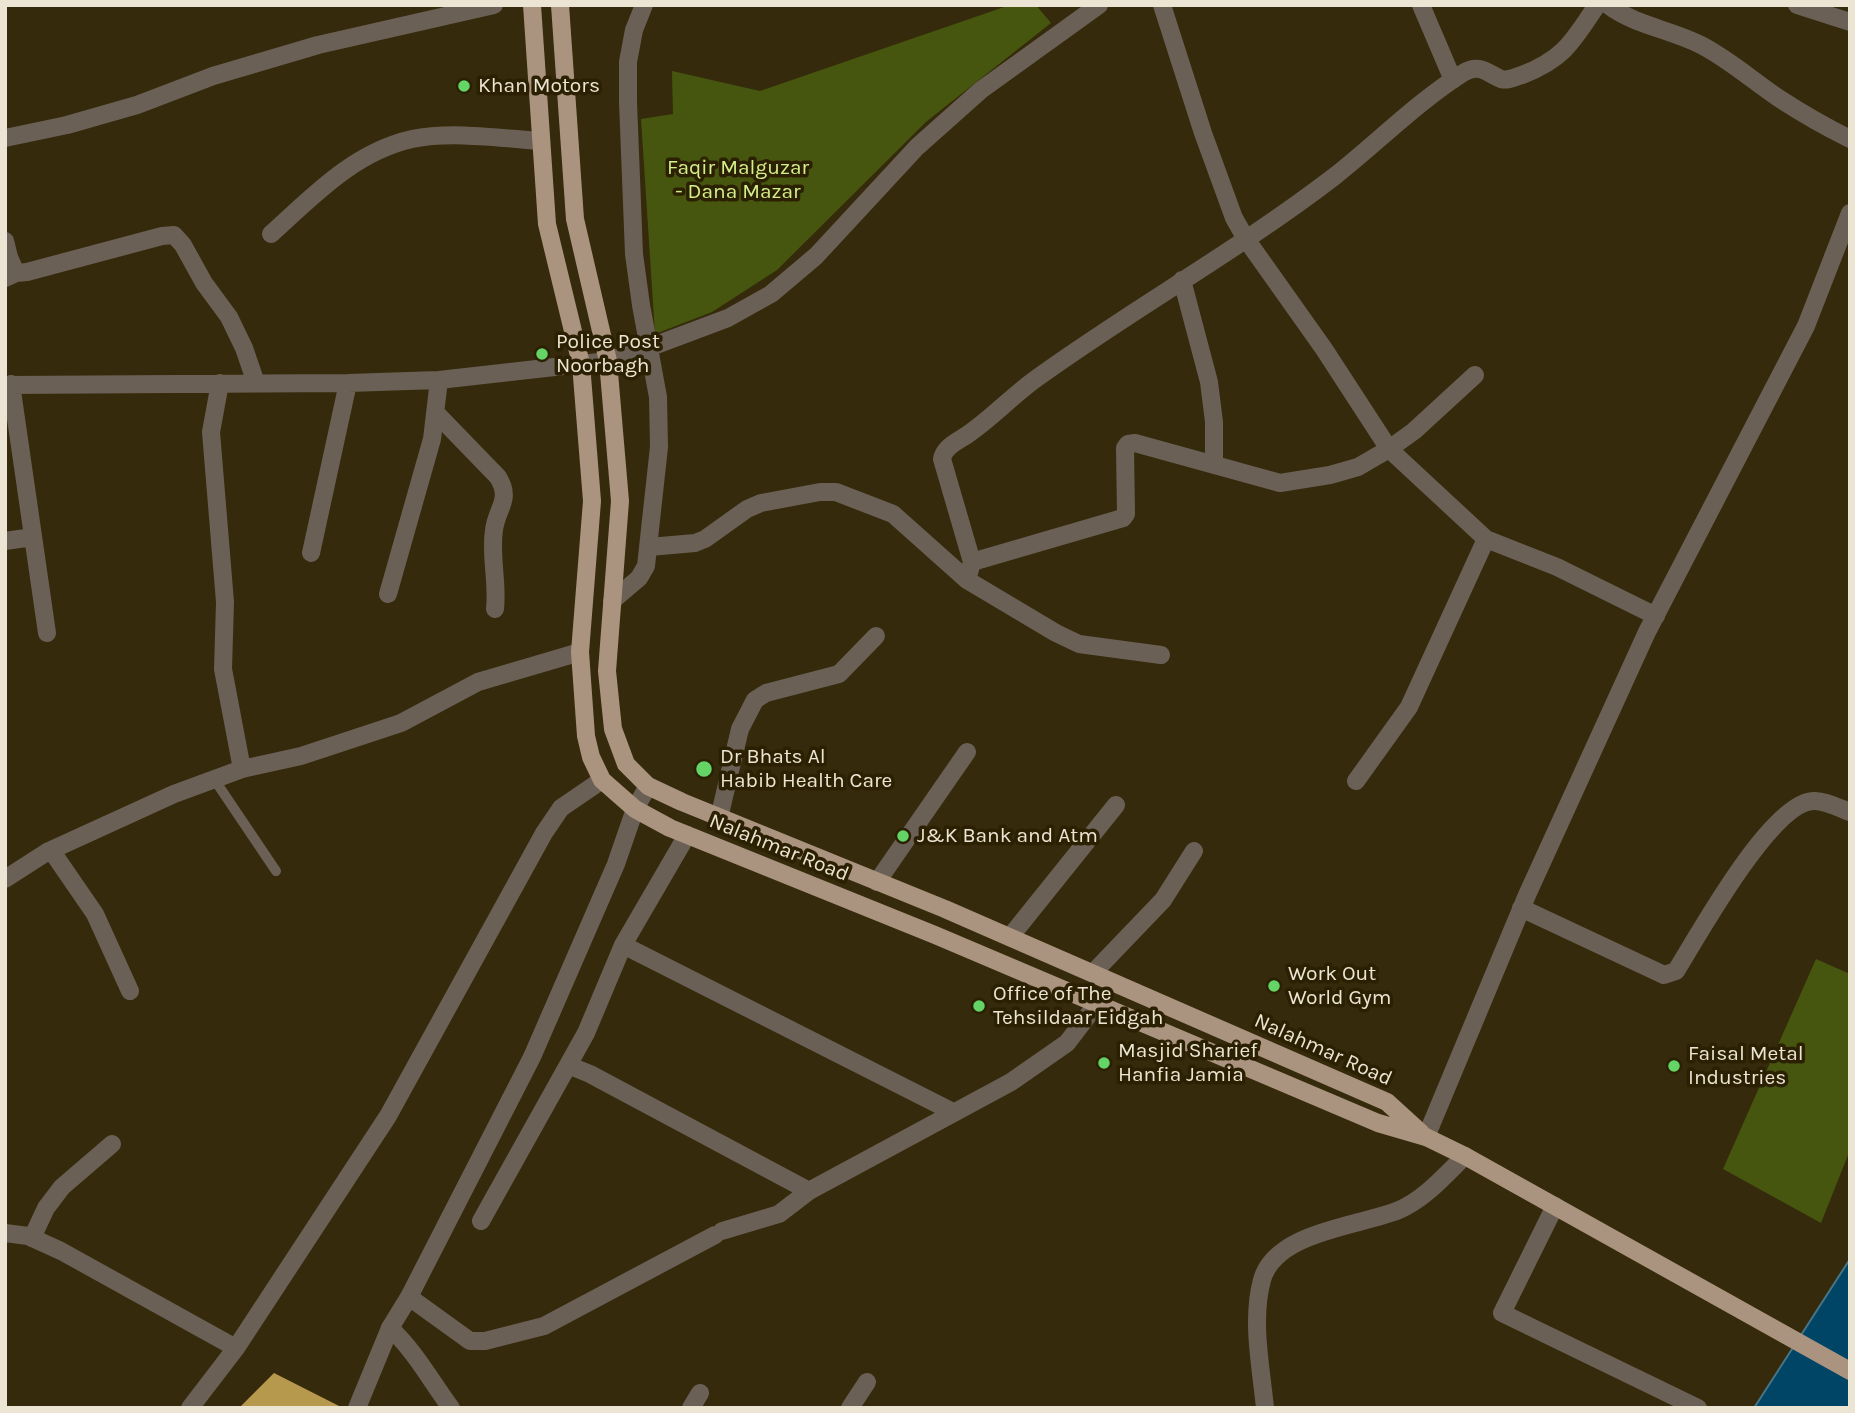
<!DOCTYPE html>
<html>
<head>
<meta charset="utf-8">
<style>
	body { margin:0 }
	#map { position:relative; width:1855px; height:1413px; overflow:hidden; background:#352a0b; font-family:Karla,sans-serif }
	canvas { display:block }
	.frame { position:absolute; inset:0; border:7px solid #ece5d4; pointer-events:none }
</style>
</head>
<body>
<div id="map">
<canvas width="1855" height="1413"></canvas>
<div class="frame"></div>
</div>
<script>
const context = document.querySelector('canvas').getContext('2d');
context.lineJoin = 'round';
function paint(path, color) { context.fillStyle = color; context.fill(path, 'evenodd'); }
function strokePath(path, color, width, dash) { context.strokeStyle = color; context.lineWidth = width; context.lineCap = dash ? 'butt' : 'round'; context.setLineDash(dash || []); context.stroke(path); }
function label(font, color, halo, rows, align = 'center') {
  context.font = font + ' Karla,sans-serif'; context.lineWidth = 7; context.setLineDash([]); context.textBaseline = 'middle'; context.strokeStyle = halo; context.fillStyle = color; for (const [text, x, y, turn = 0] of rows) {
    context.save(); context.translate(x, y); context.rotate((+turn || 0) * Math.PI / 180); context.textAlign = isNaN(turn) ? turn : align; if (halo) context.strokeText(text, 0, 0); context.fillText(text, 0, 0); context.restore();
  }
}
paint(new Path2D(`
	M1010,5H1036L1051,23L927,121L777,270L712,312L655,334L641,119L673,114L672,71L760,91Z
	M1816,959L1850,974V1150L1821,1223L1723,1169Z`), '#46560f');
const water = new Path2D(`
	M1850,1259V1408H1754Z`);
paint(water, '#004565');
strokePath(water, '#477586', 2);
paint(new Path2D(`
	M274,1373L343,1408H239Z`), '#b7994d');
strokePath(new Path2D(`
	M214,779L276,871`), '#6b6056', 10);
strokePath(new Path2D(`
	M1162,5L1203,133L1234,218L1246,239L1324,349L1389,449L1486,539L1557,567L1656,616
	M1421,5L1453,80
	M1608,5C1636,26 1670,29 1701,45C1730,60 1753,81 1780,99C1803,114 1826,127 1850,139
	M1797,5L1850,22
	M5,138L67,125L137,105L213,76L318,45L494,5
	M271,234C313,196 354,152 412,139C451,131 500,138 540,141
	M5,241L9,257L16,273
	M5,278L16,273L27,272L162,236L174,235L183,245L204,283L229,317L244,348L256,383
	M1182,280L1209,382L1214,422V463
	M220,383L211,432L225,602L223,669L242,769
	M11,384L47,633
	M5,385L348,383L439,380L608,361L648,348L728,318L771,294L816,256L917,147L981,90L1099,5
	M436,413L498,477C512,500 497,507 494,530C490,556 498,582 495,609
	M5,541L33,537
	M649,547L695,543L705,539L747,509L761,503L820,492H836L893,514L967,580L1056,633L1079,644L1161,655
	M311,553L348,383
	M972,562L1123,518L1126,514L1125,448L1128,444L1135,443L1280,483L1330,475L1358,467L1389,449L1414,431L1475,375
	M967,580L972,562L942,459C944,447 958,441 967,435C992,418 1013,395 1037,378C1134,308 1240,249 1335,176C1378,142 1416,103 1463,73C1479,63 1487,73 1501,79C1508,81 1515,77 1522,75C1564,59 1573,41 1597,5
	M388,594L432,439L439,380
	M612,601L639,578L646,566L659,447L658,397L641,305L634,254L628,102V62L634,30L644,5
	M1356,781L1409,707L1486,539
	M719,818L740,729L755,700L766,693L839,674L876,636
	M51,850L95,914L130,991
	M5,879L47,852L174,794L242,769L301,756L401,723L478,682L580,652
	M877,882L967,752
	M1521,908L1664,975L1676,971C1699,934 1771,803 1813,801C1824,800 1839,808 1850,812
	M1010,937L1116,805
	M623,945L953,1112
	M1093,973L1163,900L1194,851
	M568,1065L590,1074L809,1191L779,1214L722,1231
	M1426,1137L1527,895L1647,632L1806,326L1850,213
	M809,1191L1011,1082L1067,1043L1096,1005
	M1555,1206L1502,1313L1698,1408
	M481,1221L586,1033L623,945L687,835
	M5,1233L28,1236L61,1251L236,1348
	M32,1238L46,1208L62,1187L112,1144
	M409,1297L470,1341H485L544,1326L715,1235
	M390,1328C415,1351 431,1381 451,1408
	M190,1408L236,1348L388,1116L544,833L561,808L602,780
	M691,1408L700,1393
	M850,1408L867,1382
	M1265,1408C1261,1367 1251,1320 1262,1280C1275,1231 1361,1226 1399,1210C1425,1199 1445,1175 1465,1156`), '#6b6056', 18);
strokePath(new Path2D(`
	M357,1408L390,1328L409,1297L532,1057L616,864L635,809L648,786`), '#6b6056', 18);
strokePath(new Path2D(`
	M532,5L547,224L581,364L592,501L580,652L586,736L591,757L602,780L635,809L670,828L935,935L1378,1123L1426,1137L1465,1156L1850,1371
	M560,5L575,219L608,361L620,501L607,671L613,729L626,764L648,786L682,802L945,909L1387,1102L1421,1133`), '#ab947f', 18);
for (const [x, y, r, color] of [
	[464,86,7,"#64d467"],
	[542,354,7,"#64d467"],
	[704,769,9,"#64d467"],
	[903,836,7,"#64d467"],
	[1274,986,7,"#64d467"],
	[979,1006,7,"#64d467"],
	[1104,1063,7,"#64d467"],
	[1674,1066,7,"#64d467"]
]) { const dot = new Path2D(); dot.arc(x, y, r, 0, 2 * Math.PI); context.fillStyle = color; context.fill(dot); strokePath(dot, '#2b2002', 2.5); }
label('21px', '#ece5d4', '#2b2002', [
	["Khan Motors",478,86],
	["Police Post",556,342],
	["Noorbagh",556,366],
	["Dr Bhats Al",720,757],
	["Habib Health Care",720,781],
	["J&K Bank and Atm",917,836],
	["Work Out",1288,974],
	["World Gym",1288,998],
	["Office of The",993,994],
	["Tehsildaar Eidgah",993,1018],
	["Masjid Sharief",1118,1051],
	["Hanfia Jamia",1118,1075],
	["Faisal Metal",1688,1054],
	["Industries",1688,1078]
], 'left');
label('21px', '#d3ef89', '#2b2002', [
	["Faqir Malguzar",738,168],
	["- Dana Mazar",738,192]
]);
label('21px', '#ece5d4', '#2b2002', [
	["Nalahmar Road",779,848,22],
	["Nalahmar Road",1323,1050,24]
]);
</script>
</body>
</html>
